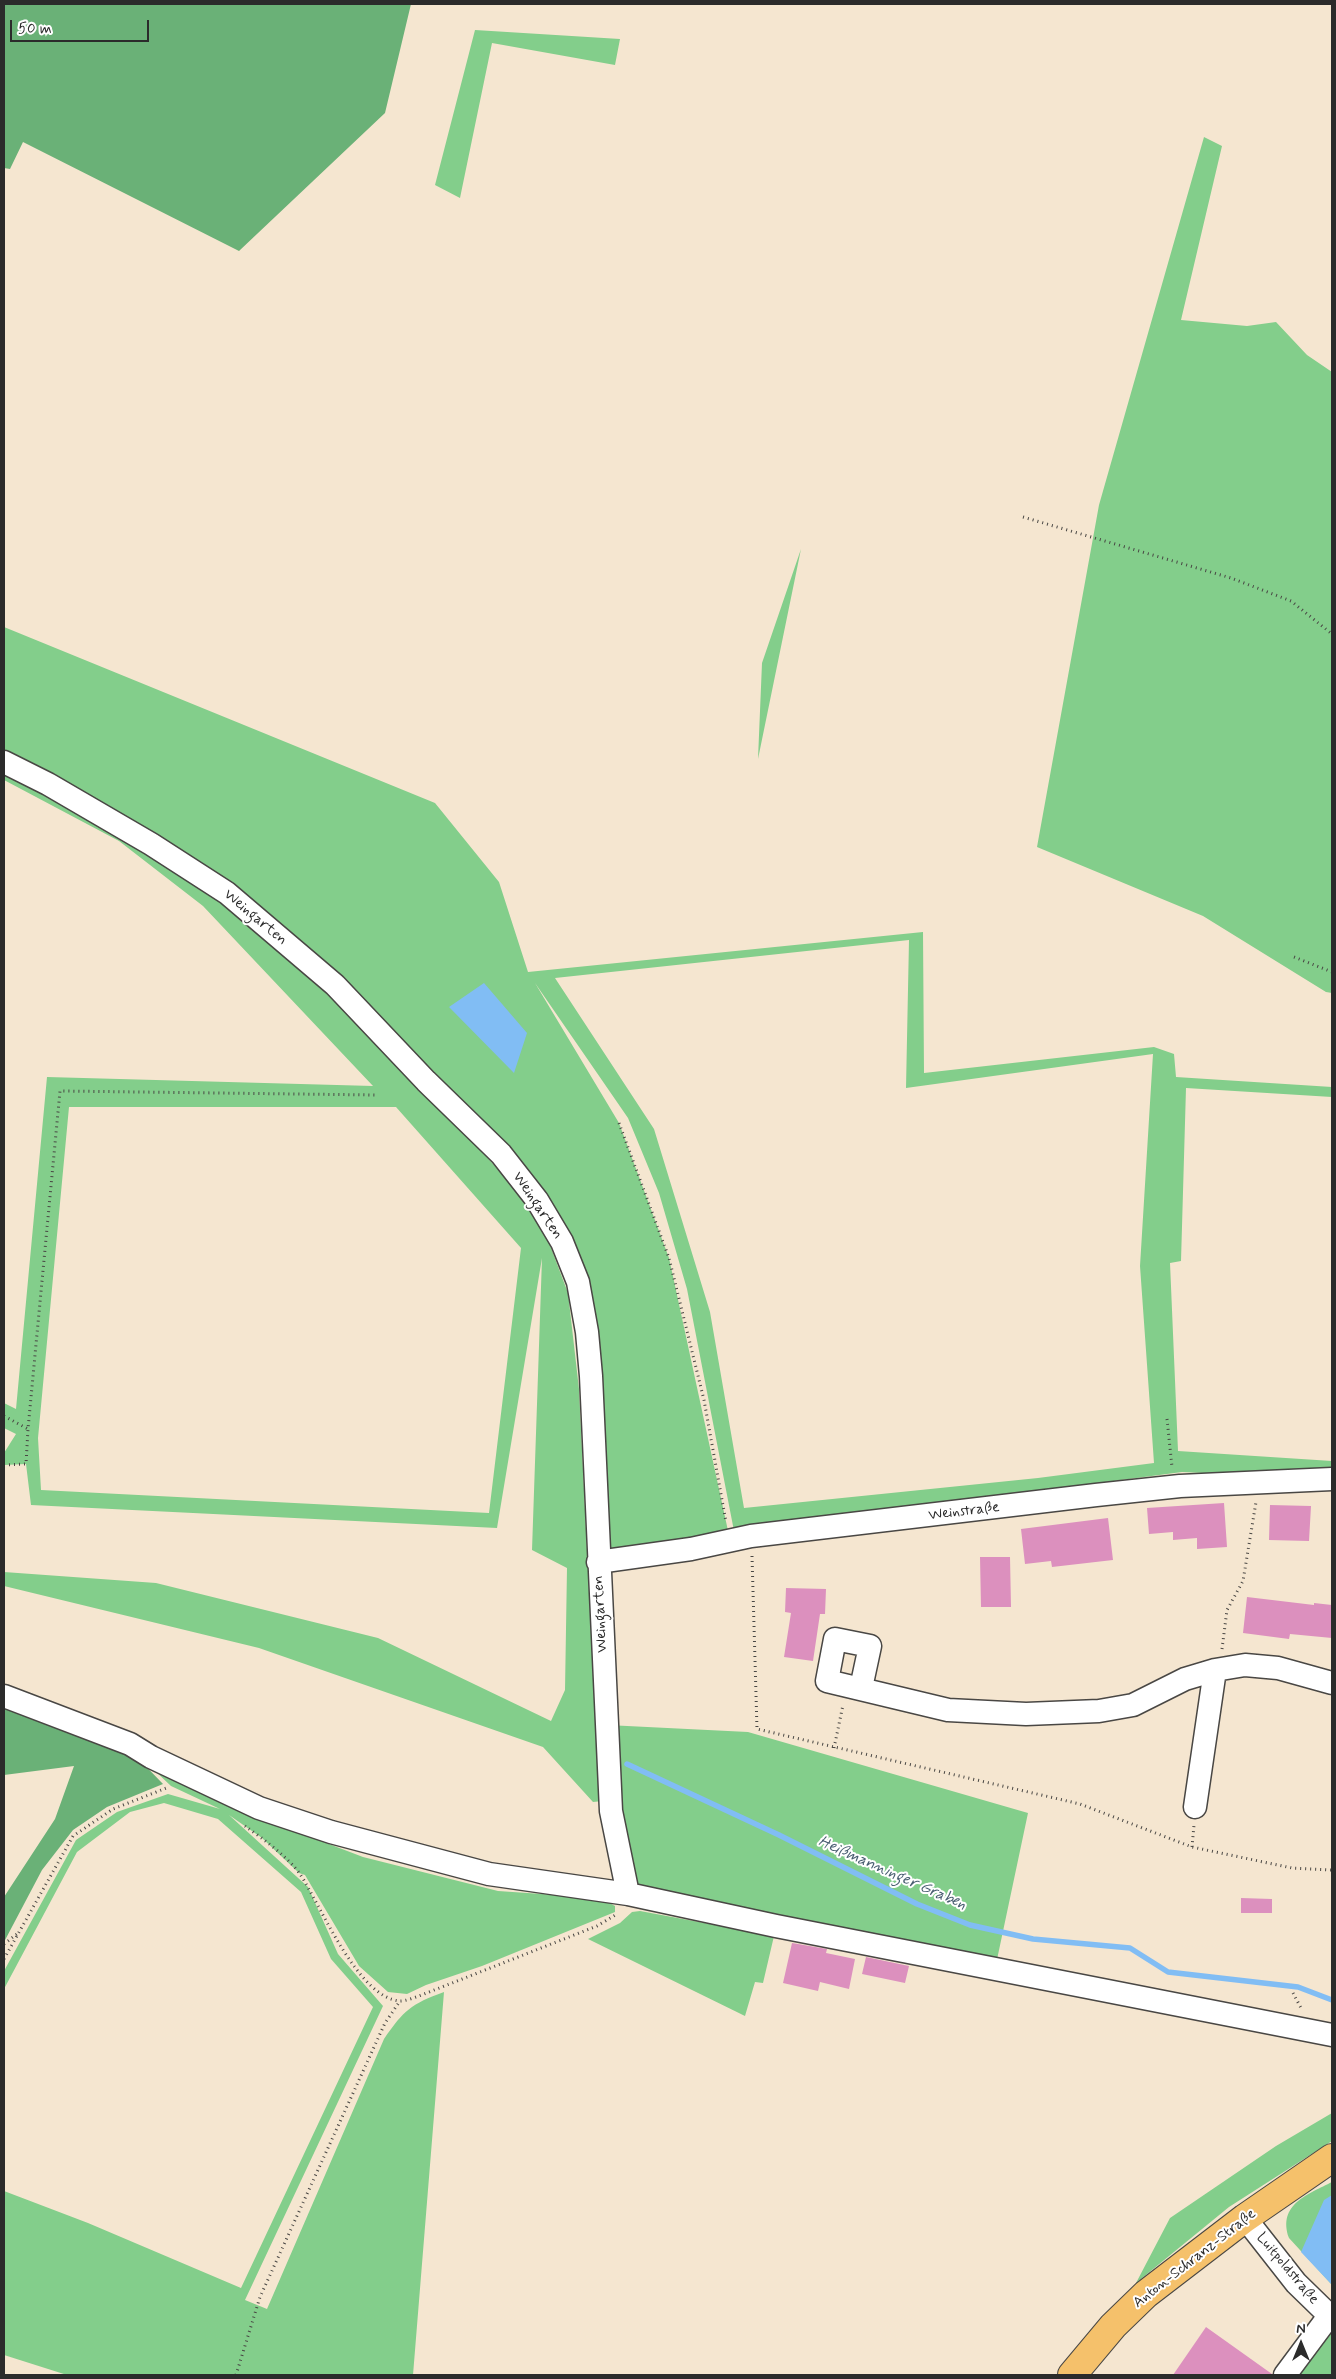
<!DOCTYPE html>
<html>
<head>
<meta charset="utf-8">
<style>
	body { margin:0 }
	#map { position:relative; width:1336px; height:2379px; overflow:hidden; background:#f5e6d0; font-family:Mynerve,sans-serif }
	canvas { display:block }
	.frame { position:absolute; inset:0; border:5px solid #2b2b2b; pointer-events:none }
	.north { position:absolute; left:1276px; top:2319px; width:50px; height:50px; -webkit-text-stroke:4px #fff; paint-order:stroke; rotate:0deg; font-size:14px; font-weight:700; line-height:20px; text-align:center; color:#2b2b2b }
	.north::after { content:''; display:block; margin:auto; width:18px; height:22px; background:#2b2b2b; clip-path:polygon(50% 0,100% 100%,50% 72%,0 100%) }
	.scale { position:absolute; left:10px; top:20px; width:139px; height:22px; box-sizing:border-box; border:2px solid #2b2b2b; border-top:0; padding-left:6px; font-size:15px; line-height:18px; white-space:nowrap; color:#2b2b2b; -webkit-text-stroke:4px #fff; paint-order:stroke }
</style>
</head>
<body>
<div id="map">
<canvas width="1336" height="2379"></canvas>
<div class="frame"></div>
<div class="north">N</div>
<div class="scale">50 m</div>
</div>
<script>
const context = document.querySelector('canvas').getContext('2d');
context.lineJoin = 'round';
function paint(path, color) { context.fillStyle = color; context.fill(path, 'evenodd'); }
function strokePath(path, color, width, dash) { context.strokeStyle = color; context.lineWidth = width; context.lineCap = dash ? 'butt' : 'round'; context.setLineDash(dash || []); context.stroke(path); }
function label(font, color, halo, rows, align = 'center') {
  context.font = font + ' Mynerve,sans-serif'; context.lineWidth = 4; context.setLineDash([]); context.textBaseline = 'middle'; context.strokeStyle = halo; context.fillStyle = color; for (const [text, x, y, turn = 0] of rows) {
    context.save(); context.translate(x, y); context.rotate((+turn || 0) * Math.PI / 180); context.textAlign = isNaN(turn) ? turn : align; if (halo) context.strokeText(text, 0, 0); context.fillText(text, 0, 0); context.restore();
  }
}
paint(new Path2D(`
	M475,30L620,39L615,65L492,43L460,198L435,185Z
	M1204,137L1222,146L1181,320L1247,326L1276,322L1307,355L1332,372V993L1326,992L1203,916L1037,847L1099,505Z
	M801,549L758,759L762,663Z
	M4,627L435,803L499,882L528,972L923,932L924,1073L1154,1047L1174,1054L1176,1077L1332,1087V1097L1186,1088L1181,1261L1170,1263L1178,1451L1332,1461V1479L1182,1472L734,1531L687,1289L659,1193L628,1118L535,983L619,1123L669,1258L730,1540L598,1562L578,1282L537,1200L335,985L539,1216L568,1293L579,1389L594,1691L603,1801L593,1802L543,1747L259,1648L4,1586V1572L156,1583L378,1638L551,1721L565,1690L567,1568L532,1550L542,1258L497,1528L31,1505L26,1464L4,1465V1453L16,1434L4,1428V1403L16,1409L47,1077L373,1086L203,906L119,841L4,780ZM909,940L906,1088L1153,1054L1140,1266L1154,1463L1038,1478L744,1508L710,1312L654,1129L555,978ZM69,1107H396L521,1248L489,1513L41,1490L38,1438Z
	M607,1725L748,1732L1028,1813L995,1969L628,1894Z
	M153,1769L266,1820L363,1857L498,1891L600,1898L615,1906V1912L482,1966L426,1985L407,1994L388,1992L359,1966L305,1875L299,1873L262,1838L229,1815L308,1887L338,1954L383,2006L245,2300L267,2309L384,2039C404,2010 411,2004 444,1992L413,2375H67L4,2355V2191L88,2223L241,2288L373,2007L331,1959L301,1892L218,1819L164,1803L130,1812L77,1852L4,1989V1971L76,1840L117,1812L168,1794L220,1809L171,1786Z
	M640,1911L774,1936L763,1983L755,1982L745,2016L588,1939L620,1923L632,1912Z
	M1332,2113V2141L1229,2207L1136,2283L1170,2218L1276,2146Z
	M1332,2182V2285L1289,2238C1277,2204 1309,2194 1332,2182Z
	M1329,2329L1332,2332V2375H1296Z`), '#83ce8b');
paint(new Path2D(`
	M4,4H411L385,113L239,251L23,142L10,169L4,168Z
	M4,1701L129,1749L163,1784L107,1807L73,1830L42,1870L4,1942V1897L55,1819L74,1766L4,1775Z`), '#6ab177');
paint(new Path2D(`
	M484,983L527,1033L514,1073L449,1007Z
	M1332,2195V2285L1301,2252L1324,2200Z`), '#81bdf4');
strokePath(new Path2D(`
	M627,1764L779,1835L917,1904L970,1925L1033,1939L1130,1948L1168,1972L1298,1987L1332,2000`), '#81bdf4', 5.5);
paint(new Path2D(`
	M1224,1503L1227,1547L1197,1549V1538L1173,1540V1532L1149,1534L1147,1508Z
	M1270,1505L1311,1506L1309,1541L1269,1540Z
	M1108,1518L1113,1560L1052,1567L1051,1561L1025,1564L1021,1529Z
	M980,1557H1010L1011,1607H981Z
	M786,1588L826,1589L825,1614H820L813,1661L784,1657L791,1613L785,1612Z
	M1247,1597L1314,1605V1603L1332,1605V1638L1290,1634L1289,1639L1243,1633Z
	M1241,1898L1272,1899V1913H1241Z
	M792,1943L827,1949L826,1953L855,1959L849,1989L820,1982L818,1991L783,1983Z
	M866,1957L909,1966L905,1983L862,1974Z
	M1206,2327L1272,2374V2375H1173Z`), '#dc90be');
const minor = new Path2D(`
	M4,762L48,784L151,844L227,893L335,985L426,1081L501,1154L537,1200L562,1242L578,1282L587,1332L591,1376L611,1811L628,1894
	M598,1562L691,1549L751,1536L1096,1495L1180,1486L1332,1479
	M861,1688L870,1646L835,1639L827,1681L948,1710L1026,1714L1099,1711L1133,1705L1185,1679L1215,1670L1245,1665L1278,1668L1332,1683
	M4,1696L130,1744L151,1757L259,1808L331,1832L489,1874L628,1894L776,1926L1332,2035
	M1195,1807L1215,1670
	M1245,2218L1296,2283L1332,2318
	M1285,2375L1329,2316`);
const major = new Path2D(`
	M1072,2375L1113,2326L1146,2294L1245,2218L1332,2158`);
strokePath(minor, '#494744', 25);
strokePath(major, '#494744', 30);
strokePath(new Path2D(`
	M1023,517L1231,578L1291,601L1332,634
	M1294,957L1332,972
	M619,1123L669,1258L704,1400L726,1522
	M4,1416L28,1429
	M1167,1419L1172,1467
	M4,1465L26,1464L28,1429L60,1091L377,1095
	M752,1556L757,1729L1080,1804L1192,1847L1292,1868L1332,1870
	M1222,1649L1227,1610L1243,1581L1256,1502
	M834,1748L843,1705
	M245,1826C262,1838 288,1857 300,1874C321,1906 358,1998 400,2001C406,2001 413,1998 419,1996L597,1926L617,1914
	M1192,1847L1194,1825
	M4,1944L17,1934
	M4,1959L73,1836L113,1809L169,1787
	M1293,1993L1301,2008
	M236,2375L260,2297L385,2023L400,2001`), '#494744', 3, [1, 4]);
strokePath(minor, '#fff', 22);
strokePath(major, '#f5c16b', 28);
label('15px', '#2b2b2b', '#fff', [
	["Weingarten",255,918,40],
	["Weingarten",537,1206,56],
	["Weinstraße",964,1512,-7],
	["Weingarten",601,1614,-93],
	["Anton-Schranz-Straße",1195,2259,-38],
	["Luitpoldstraße",1287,2269,50]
]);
label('italic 16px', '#495e71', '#fff', [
	["Heißmanninger Graben",892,1874,24]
]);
</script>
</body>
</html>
